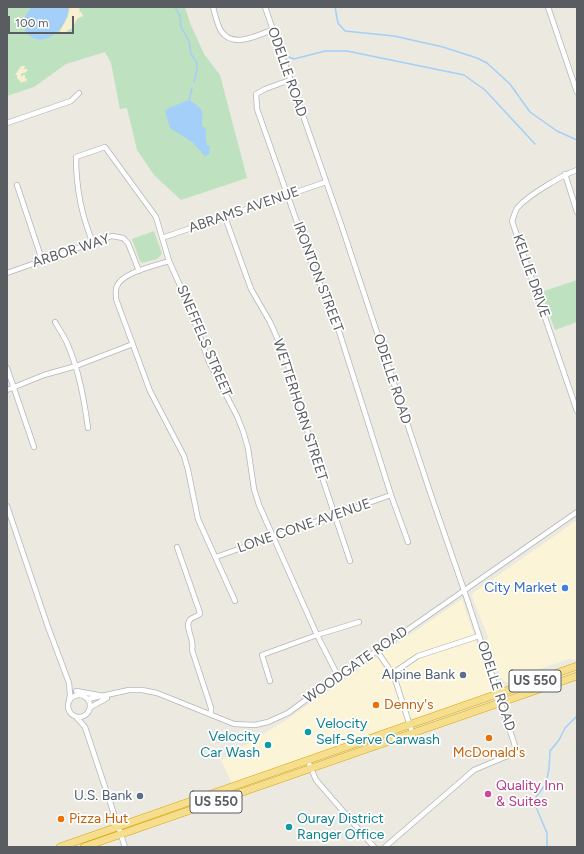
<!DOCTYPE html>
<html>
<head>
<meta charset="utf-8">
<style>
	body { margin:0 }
	#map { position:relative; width:584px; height:854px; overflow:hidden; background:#ebe9e0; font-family:Figtree,sans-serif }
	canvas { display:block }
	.frame { position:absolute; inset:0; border:8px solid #595c60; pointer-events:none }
	.scale { position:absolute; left:8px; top:16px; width:66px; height:18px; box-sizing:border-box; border:2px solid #595c60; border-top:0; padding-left:5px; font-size:12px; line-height:14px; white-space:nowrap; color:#595c60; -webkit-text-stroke:3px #fff; paint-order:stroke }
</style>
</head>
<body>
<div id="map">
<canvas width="584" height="854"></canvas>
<div class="frame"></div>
<div class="scale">100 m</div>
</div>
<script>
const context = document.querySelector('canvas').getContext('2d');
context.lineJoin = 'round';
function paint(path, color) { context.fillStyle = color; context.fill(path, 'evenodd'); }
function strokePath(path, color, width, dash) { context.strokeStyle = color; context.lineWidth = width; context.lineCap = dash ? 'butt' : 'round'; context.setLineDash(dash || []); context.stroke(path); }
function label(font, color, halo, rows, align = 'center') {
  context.font = font + ' Figtree,sans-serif'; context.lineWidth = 3.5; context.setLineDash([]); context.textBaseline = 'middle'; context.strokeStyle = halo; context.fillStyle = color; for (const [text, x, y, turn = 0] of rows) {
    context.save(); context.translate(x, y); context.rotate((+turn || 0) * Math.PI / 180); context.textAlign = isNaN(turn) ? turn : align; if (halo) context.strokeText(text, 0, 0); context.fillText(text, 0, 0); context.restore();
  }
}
paint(new Path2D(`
	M577,520V660L569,659L513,678L510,682H506L501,678L487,640L488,637L472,597L473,593Z
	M462,599L493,692L232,783L221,760L286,720Z`), '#fbf4d6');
paint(new Path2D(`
	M7,7H185L190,23L204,54L220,75L247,178L181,200L154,175L137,150L127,108L120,109L111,63L105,52L66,64L34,87L7,96Z
	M154,231L162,254L157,259L142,263L140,261L132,239Z
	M577,280V322L555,330L541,292Z`), '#bee1c0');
paint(new Path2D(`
	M70,7H78L80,9L79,12H81L83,16L77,19L73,28L68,30L66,33H61L60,31L68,16Z
	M21,66H25L24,69H27V71L25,73H22L21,75V77L23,75H25V78L27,79L26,82L24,81L22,83L17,78V75H15Z`), '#f7efd0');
paint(new Path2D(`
	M31,7H68C70,26 43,52 27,33C25,30 23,25 24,21C24,17 29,11 31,7Z
	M189,100C204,110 203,108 202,126L206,129V140L207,145L210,146L209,154L205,156L192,142L170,128L165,111L169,108Z`), '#a3cff8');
strokePath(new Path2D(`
	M175,7L180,16L181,27L189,41L191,54L197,63V69L194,82
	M335,7L338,23L345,31L394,36L443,47L477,58L487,63L510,84L530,112L557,131L577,140
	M289,57L294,59L325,51H347L464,75L485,90L535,144
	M189,100L192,88
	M547,847V833L536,807V797L546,784L549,769L550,751L559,740L565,728L577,716`), '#a3cff8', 1.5);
const minor = new Path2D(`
	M213,7C215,14 217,24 221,31C233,49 258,35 272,30
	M265,7L341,224L430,492L467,599L517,752L474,770L385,847
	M548,7L577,92
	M290,80L265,89L256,94L257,109L314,270L338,328L391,495L408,542
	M7,123L71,101L79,93
	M577,170C562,175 529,195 518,207C515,210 514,217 512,221L577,411
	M565,174L577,212
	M17,185L42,260
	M225,217L251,289L270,322L279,342L293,378L311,444L350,561
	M162,238L326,182
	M93,243C82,217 76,186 76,157L105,147L156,217L169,261L187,301L209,362L237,416L243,431L248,448L254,489L259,505L317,635L338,676
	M169,261C155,266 123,272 117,286C115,290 116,295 116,299L150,391L184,456L188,470L198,519L235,601
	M7,273L112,236L123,238L128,243L139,271
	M55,322C59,329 64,336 67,343C79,370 84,399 88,428
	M7,368L34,447
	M7,390L44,375L76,366L133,344
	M7,506L48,627L69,683L70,694L69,701
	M177,547L199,610L200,614C197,617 191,617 189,621C185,628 195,640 192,650L211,708V714
	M216,557L391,495
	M377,651L390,670L393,673L412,732
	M393,673L418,656L479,636
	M270,681L262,655L317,635L359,622
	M76,691L104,696
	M68 706a11 11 0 1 1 22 0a11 11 0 1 1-22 0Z
	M88,699L129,690H142L157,693L234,724L255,725L268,722L288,713L338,676L377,651L577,512
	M91,707L107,698
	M77,718L85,727L125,847
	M308,761L316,780L374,847`);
const highway = new Path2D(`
	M60,847L577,666
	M84,847L577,676`);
strokePath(minor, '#b3b6ba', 6);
strokePath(highway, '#dba510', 8);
strokePath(minor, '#fff', 4.5);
strokePath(highway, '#f5df8e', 7);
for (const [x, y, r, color] of [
	[565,588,4,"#3f7fe0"],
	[463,675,4,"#5c6f8a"],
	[376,705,4,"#e8710a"],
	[308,732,4,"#0f9aa8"],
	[489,738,4,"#e8710a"],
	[268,745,4,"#0f9aa8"],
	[488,794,4,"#d1479c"],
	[140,796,4,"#5c6f8a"],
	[61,819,4,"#e8710a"],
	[289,827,4,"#0f9aa8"]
]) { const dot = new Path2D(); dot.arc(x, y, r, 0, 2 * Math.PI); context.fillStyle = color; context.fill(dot); strokePath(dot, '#fff', 1.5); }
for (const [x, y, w] of [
	[535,681,52],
	[216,802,52]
]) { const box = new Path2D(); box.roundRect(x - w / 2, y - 11, w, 22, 3); context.fillStyle = '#fff'; context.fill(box); strokePath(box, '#595c60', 1); }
label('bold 13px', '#595c60', null, [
	["US 550",535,681],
	["US 550",216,802]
]);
label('14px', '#595c60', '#fff', [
	["ODELLE ROAD",287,72,71],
	["ABRAMS AVENUE",244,210,-19],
	["ARBOR WAY",71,251,-18],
	["KELLIE DRIVE",531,276,71],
	["IRONTON STREET",318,277,69],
	["SNEFFELS STREET",204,341,67],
	["ODELLE ROAD",392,379,72],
	["WETTERHORN STREET",300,410,72],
	["LONE CONE AVENUE",304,526,-19],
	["WOODGATE ROAD",356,665,-35],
	["ODELLE ROAD",496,686,72]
]);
label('14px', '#366cbe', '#fff', [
	["City Market",557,588]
], 'right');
label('14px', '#4e5e75', '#fff', [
	["Alpine Bank",455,675],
	["U.S. Bank",132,796]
], 'right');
label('14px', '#c56008', '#fff', [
	["Denny's",384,705],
	["McDonald's",489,753,"center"],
	["Pizza Hut",69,819]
], 'left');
label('14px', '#0d838f', '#fff', [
	["Velocity",316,724],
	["Self-Serve Carwash",316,740],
	["Velocity",260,737,"right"],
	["Car Wash",260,753,"right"],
	["Ouray District",297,819],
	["Ranger Office",297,835]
], 'left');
label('14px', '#b23c85', '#fff', [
	["Quality Inn",496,786],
	["& Suites",496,802]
], 'left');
</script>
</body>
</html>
